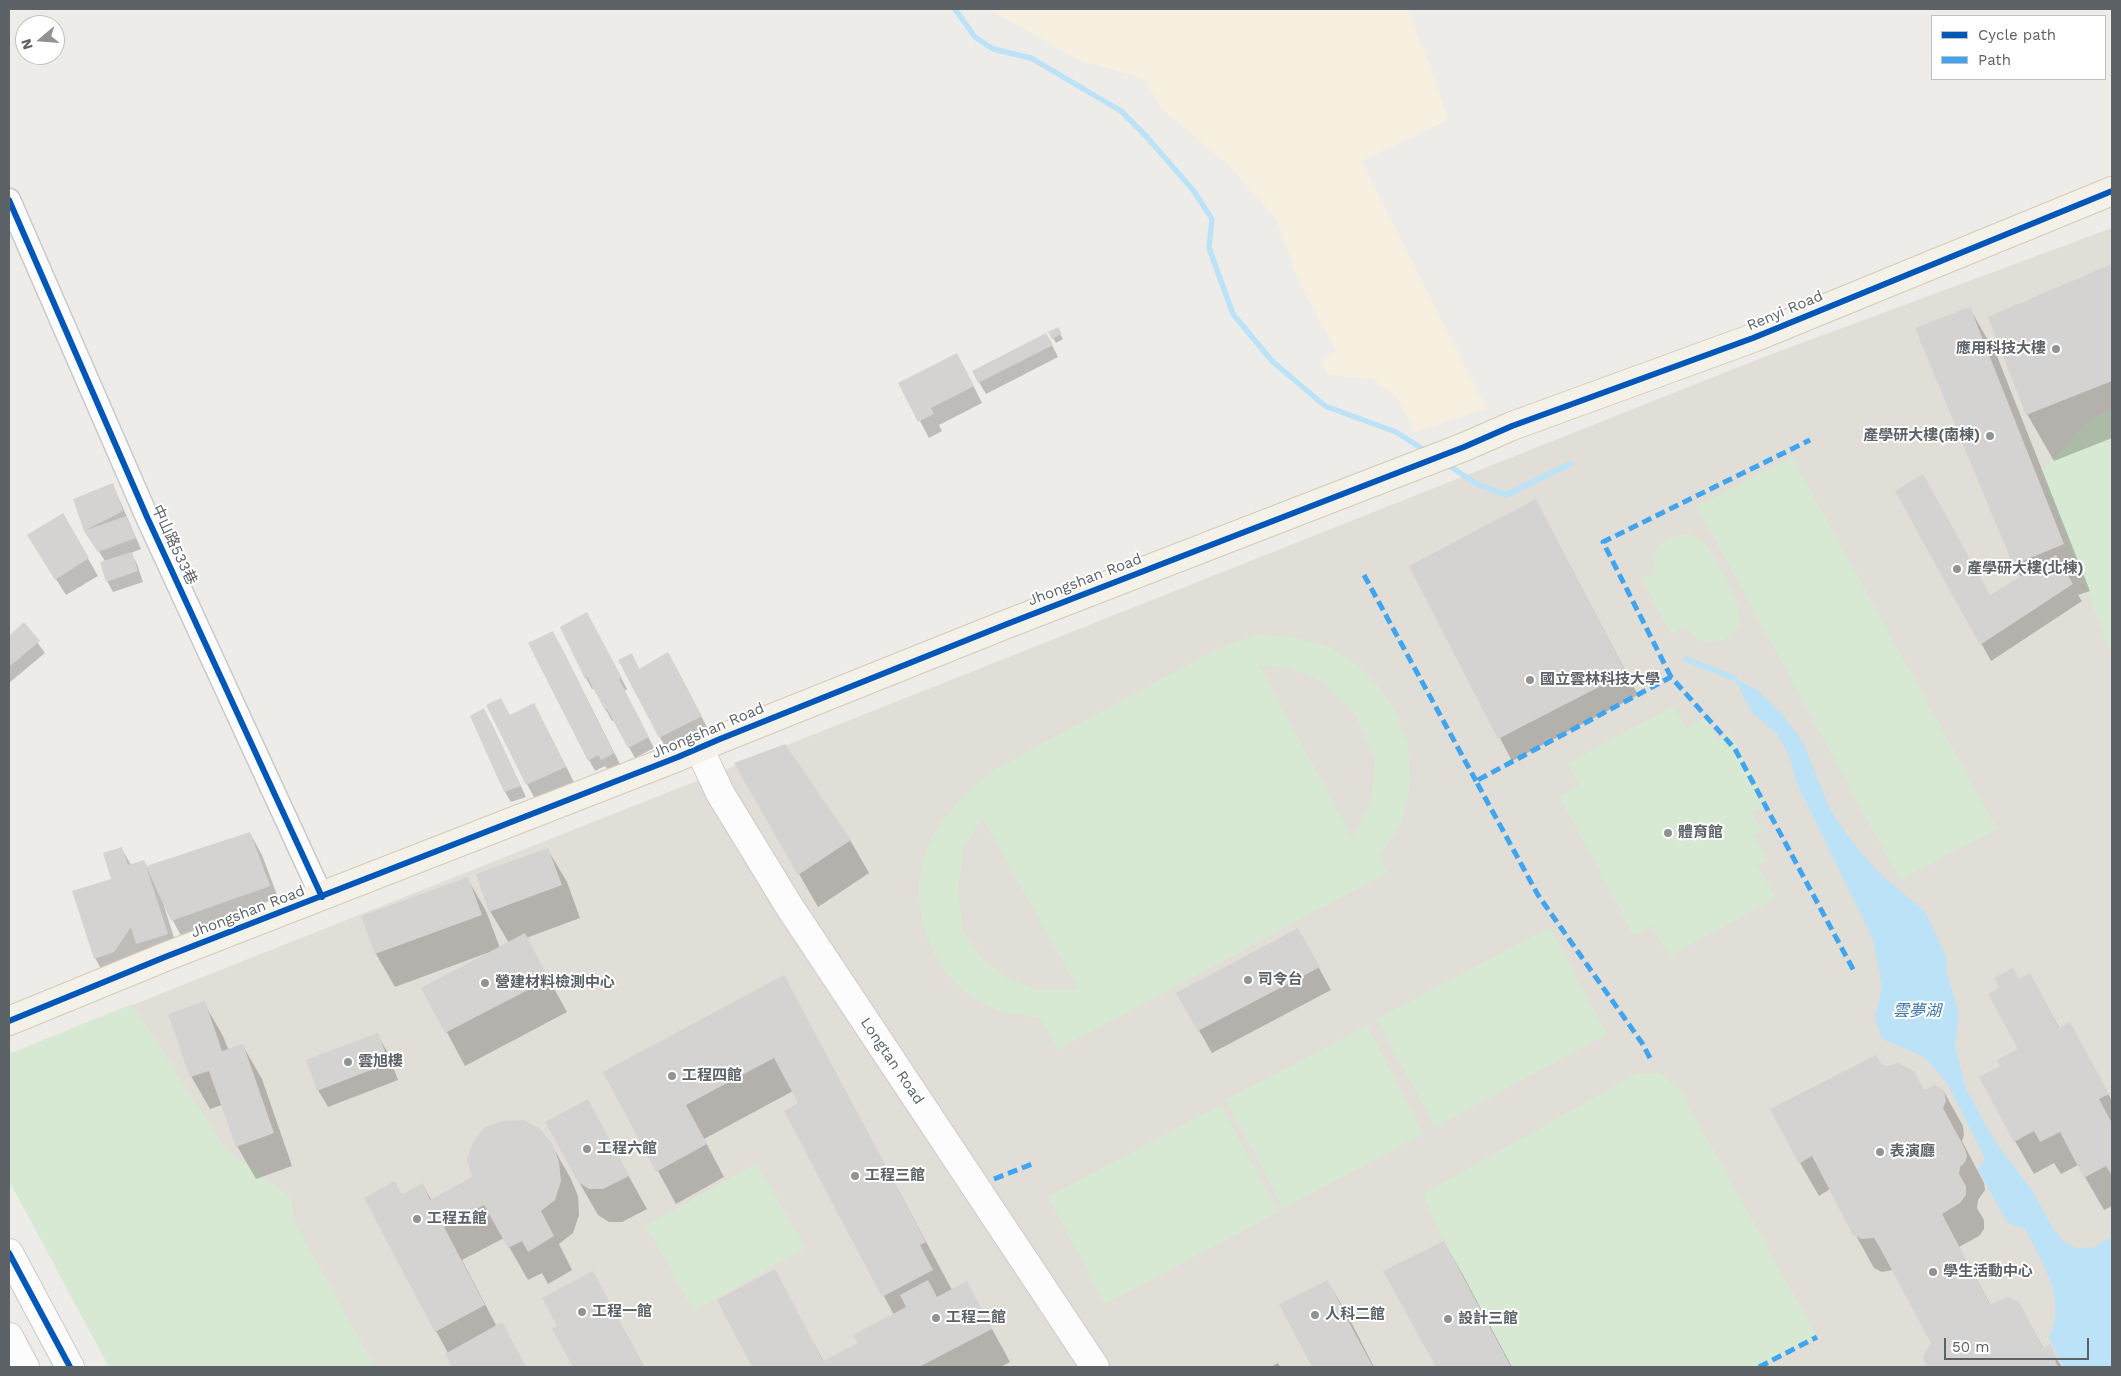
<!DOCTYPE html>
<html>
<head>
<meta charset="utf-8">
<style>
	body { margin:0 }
	#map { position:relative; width:2121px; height:1376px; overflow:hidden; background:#eeece8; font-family:"Work Sans",sans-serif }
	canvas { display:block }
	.frame { position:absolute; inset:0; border:10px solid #5d6266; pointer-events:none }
	.legend { position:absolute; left:1931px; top:15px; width:175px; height:65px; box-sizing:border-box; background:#fff; border:1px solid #bec0c2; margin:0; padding:6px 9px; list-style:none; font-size:15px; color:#5d6266 }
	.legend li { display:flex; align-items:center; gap:10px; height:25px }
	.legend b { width:25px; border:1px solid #bec0c2 }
	.north { position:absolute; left:15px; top:15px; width:50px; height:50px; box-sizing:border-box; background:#fff; border:1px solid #bec0c2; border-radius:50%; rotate:252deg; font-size:14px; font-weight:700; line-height:20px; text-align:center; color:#5d6266 }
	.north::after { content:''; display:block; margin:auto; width:18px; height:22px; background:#909294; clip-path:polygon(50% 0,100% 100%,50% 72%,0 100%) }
	.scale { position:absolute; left:1944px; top:1338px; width:145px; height:22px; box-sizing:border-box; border:2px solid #5d6266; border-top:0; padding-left:6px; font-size:15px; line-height:18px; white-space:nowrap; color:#5d6266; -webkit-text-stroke:4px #fff; paint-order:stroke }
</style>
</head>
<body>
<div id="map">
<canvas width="2121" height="1376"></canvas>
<div class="frame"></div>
<ul class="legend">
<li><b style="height:6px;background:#0057b8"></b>Cycle path</li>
<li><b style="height:6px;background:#40a5ee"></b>Path</li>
</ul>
<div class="north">N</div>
<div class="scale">50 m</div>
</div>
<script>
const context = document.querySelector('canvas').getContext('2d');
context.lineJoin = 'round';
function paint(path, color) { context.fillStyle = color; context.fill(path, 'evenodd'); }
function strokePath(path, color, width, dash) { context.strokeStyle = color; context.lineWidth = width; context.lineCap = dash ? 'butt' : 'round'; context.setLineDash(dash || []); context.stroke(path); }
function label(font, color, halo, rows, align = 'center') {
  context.font = font + ' "Work Sans","Noto Sans TC",sans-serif'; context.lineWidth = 4; context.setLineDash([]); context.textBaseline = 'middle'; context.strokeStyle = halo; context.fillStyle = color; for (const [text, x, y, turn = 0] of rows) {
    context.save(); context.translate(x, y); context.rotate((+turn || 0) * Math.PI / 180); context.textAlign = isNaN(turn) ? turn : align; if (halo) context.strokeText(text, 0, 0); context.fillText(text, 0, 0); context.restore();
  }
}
paint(new Path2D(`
	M992,9H1408L1449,119L1361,161L1486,408L1414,432L1398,398L1373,379L1328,375L1321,362L1336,350L1298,280L1277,220L1230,166L1161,108L1145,79L1082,61L993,12Z`), '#f7f0e1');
paint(new Path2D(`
	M2112,228V1367H109L9,1180V1054L1764,357Z`), '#e1ded8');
paint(new Path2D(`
	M2112,410V656L2041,471L2092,418Z
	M1792,457L1997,829L1900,880L1697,506Z
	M1689,534C1697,538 1703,541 1708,547C1715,557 1741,608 1740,618C1738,636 1719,646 1702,641C1695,639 1690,633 1685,627L1671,634L1642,579L1655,571C1651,546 1666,536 1689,534Z
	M1256,635L1294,637L1332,648L1364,670L1392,704L1408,744L1410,785L1402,823L1380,856L1388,872L1057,1050L1040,1018C1019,1015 997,1013 978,1001C930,970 906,906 926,851C939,817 966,793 994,770L1217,649ZM1259,665L1291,668L1323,682L1355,714L1375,759L1371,803L1353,839ZM982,817L1078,989H1077L1036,990L1007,978L983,959L963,932L958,892L963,851Z
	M1674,706L1686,728L1705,718L1717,740L1730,733L1768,804L1752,813L1762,831L1754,835L1767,860L1757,865L1776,898L1669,956L1652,926L1634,936L1559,796L1579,785L1568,763Z
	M1550,927L1607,1034L1435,1127L1377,1019Z
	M132,1004L226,1149L291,1198L294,1221L375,1367H109L9,1180V1054Z
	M1367,1026L1423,1134L1283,1208L1226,1100Z
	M1638,1073H1660L1680,1090L1817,1337L1759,1367H1511L1444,1241L1423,1194Z
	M1221,1105L1278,1212L1105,1304L1048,1197Z
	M757,1163L805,1248L694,1311L646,1226Z`), '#d7e9d3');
paint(new Path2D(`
	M1734,678L1757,690L1783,715L1803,742L1829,807L1847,835L1877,871L1925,912L1946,956L1947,973L1959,1013L1955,1046L1966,1089L1996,1143L2031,1189L2054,1230L2065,1243L2079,1249L2095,1247L2112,1236V1367H2063L2049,1338C2051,1331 2054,1325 2055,1318C2060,1290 2038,1253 2025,1229L2008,1223L1978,1170L1985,1158L1946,1081L1923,1056L1882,1039L1875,1019L1882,987L1873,939L1797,784L1789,755L1777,734L1752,712Z`), '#bce2f8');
paint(new Path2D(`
	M2112,265V438L2054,461L2027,414L1989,317Z
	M1970,309L1997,356L2090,591L2078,595L2082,601L1991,661L1897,491L1990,597L2021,577L2014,565Z
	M1057,329L1063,339L1056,343L1050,333Z
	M1052,345L1058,357L986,394L973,372Z
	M966,371L982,403L939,425L942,431L929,438L900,383Z
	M113,485L141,549L131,553L137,564L143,582L113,592L107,581L105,561L85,530Z
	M1536,501L1638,695L1512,761L1410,566Z
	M63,515L98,576L66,595L39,552Z
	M24,624L45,653L9,683V638Z
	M593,625L627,689L624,691L654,748L635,758L614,720L612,721L594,688L592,689L586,678L562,627Z
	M559,643L620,764L608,770L605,766L595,771L589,760Z
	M631,655L640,670H677L710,733L669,754L660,737Z
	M534,704L575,784L536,801L527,784L510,716Z
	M490,720L526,797L511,802L505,792Z
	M736,764L850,840L869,873L818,907Z
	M250,833L262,855L282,908L185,943L165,906H164L180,956L150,965L142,951L127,974L108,981L95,958L122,849L131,865L144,861L147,867Z
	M548,850L567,882L580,918L526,938L567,1012L465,1066L423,988L488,954L487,953L395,987L376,954L362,917L467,878L486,911L500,948L509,943L490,911Z
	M1298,930L1331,990L1212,1053L1178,994Z
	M2030,975L2060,1029L2070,1024L2112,1101V1206L2104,1210L2078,1165L2061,1174L2054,1163L2034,1174L2015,1141L2002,1066L2020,1050L2019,981Z
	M784,977L952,1290L985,1316L1010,1362L1000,1367H754L718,1300L774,1271L824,1362L860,1344L894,1315L786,1111L800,1104L793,1091L704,1139L724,1177L676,1204L604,1072Z
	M204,1003L223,1036L229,1051L243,1046L262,1079L292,1166L256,1179L237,1146L222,1105L210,1109L191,1076Z
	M377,1035L387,1051L398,1080L328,1107L318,1090Z
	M1881,1066L1925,1091L1944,1092L1963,1126L1964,1135L1962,1141L1984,1183L1985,1190L1978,1200L1977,1208L1984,1220V1229L1979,1236L1959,1247L1991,1306L2018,1303L2044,1349L2049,1346L2062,1367H1927L1933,1343L1893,1270L1882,1272L1874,1268L1830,1189L1819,1196L1800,1163Z
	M587,1101L647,1209L622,1222H609L598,1215L579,1182Z
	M551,1144L570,1177L578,1196L579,1215L573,1233L559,1244L572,1270L548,1284L542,1273L528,1280L504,1238L462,1260L497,1327L502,1324L526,1367H453L446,1354L448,1353L436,1331L394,1182L402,1196L423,1185L432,1201Z
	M1444,1242L1463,1275L1512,1367H1438L1385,1272Z
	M1328,1282L1347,1314L1374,1367H1313L1281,1305Z
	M611,1306L644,1367H574L554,1329Z
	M1278,1363L1280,1367H1271Z`), '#0003');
strokePath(new Path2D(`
	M955,9L975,37L993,49L1031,58L1121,111L1145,135L1193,190L1212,219L1209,248L1233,314L1272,361L1325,406L1396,432L1427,452
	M1445,463L1477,484L1506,495L1570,464
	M1686,659L1734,678`), '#bce2f8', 5.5);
paint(new Path2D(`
	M2112,264V381L2026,415L1988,317Z
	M1970,307L2064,544L2013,565L1915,328Z
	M1058,327L1062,333L1052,339L1048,332Z
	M1046,333L1053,345L978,383L972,371Z
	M957,353L974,386L931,408L934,414L918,422L898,383Z
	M1923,474L1990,595L2056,555L2073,584L1980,645L1895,491Z
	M113,483L123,511L84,531L126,516L136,538L98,552L84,531L73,499Z
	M1536,499L1626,673L1498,739L1409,566Z
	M63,513L89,558L55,580L27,535Z
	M132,552L138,571L106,582L100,562Z
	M587,612L622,678L619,679L649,737L628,748L607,709L605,710L587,677L585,679L560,627Z
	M24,622L40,641L9,667V636Z
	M553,631L614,753L601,760L598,755L588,761L528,643Z
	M668,652L702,716L659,738L618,660L632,653L639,669Z
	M501,698L510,715L534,703L566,767L526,785L486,705Z
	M484,708L521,786L504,792L470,716Z
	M785,744L851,840L798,875L734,763Z
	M250,832L270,886L171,921L146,866L168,934L136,944L131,927L114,952L94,959L72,891L111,879L103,853L122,847L128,865L144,860L146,866Z
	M548,848L562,885L489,912L476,874Z
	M468,877L482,915L375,954L361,916Z
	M1298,928L1320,967L1198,1031L1176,993Z
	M525,933L549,979L445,1033L421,988Z
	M2013,968L2019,979L2030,973L2059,1028L2070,1022L2109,1094L2099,1099L2112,1123V1176L2106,1166L2084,1178L2060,1132L2040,1142L2034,1131L2014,1142L1979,1077L2000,1066L1997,1060L2018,1049L1988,994L1999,988L1994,978Z
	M784,975L926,1242L920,1245L933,1270L882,1297L784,1111L798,1103L774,1058L686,1105L707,1144L656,1172L603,1072Z
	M205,1001L222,1051L243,1044L274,1133L236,1147L209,1071L190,1077L168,1014Z
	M378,1033L389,1063L317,1091L306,1060Z
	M1876,1055L1882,1065L1889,1066L1897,1063L1914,1071L1924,1090L1935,1085L1944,1091L1946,1101L1943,1108L1965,1149L1967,1156L1965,1162L1960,1167L1959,1174L1966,1186V1195L1960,1203L1942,1214L1990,1305L2008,1297L2019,1302L2043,1348L2050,1344L2057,1359L2055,1361L2058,1367H1926L1923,1356L1931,1343L1880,1248L1874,1238L1862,1239L1853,1235L1812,1156L1799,1164L1770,1109Z
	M588,1099L629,1176L603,1189H589L578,1182L545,1122Z
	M523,1120L539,1128L552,1143L559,1162L561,1181L555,1200L541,1211L554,1236L528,1252L522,1241L508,1248L484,1205L444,1227L485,1305L435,1332L364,1198L395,1181L401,1195L423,1183L430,1200L472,1177L467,1160L473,1142L485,1127L503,1121Z
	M1444,1241L1511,1367H1436L1383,1271Z
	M775,1269L823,1361L858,1343L853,1335L906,1307L900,1295L928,1280L937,1297L967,1281L992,1329L919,1367H752L717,1300Z
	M593,1271L644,1367H573L552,1329L557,1326L542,1298Z
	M1328,1280L1351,1326L1373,1367H1312L1279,1304Z
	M502,1322L526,1367H452L445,1354Z`), '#d4d3d1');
const street = new Path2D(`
	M9,200L147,517L322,897`);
const secondary = new Path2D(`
	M699,748L720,793L789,906L1095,1367
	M9,1253L70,1367
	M9,1337L25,1367`);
const primary = new Path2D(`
	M9,1021L165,957L678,757L720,739L1007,624L1464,447L1512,426L1753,338L2112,191`);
strokePath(street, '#c9c9c9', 25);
strokePath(secondary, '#cacaca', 30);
strokePath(primary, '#d5cbb6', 30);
strokePath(street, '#fcfcfc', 22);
strokePath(secondary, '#fcfcfc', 28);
strokePath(primary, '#f3f1e8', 28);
strokePath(new Path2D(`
	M1364,575L1476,781
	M1671,677L1603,542L1810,440
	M1650,1058L1642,1043L1538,895L1476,781L1671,677L1735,749L1854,971
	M994,1179L1032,1164
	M1759,1367L1817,1337`), '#40a5ee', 5, [10, 5]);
strokePath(new Path2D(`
	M9,200L147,517L322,897
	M9,1021L165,957L678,757L720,739L1007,624L1464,447L1512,426L1753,338L2112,191
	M9,1253L70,1367`), '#0057b8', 6);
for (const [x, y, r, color] of [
	[2056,349,5,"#909294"],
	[1990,436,5,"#909294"],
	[1957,569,5,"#909294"],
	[1530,680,5,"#909294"],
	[1668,833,5,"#909294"],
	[1248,980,5,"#909294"],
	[485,983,5,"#909294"],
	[348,1062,5,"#909294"],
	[672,1076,5,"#909294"],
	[587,1149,5,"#909294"],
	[1880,1152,5,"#909294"],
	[855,1176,5,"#909294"],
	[417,1219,5,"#909294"],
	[1933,1272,5,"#909294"],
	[582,1312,5,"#909294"],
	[1315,1315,5,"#909294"],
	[936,1318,5,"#909294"],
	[1448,1319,5,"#909294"]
]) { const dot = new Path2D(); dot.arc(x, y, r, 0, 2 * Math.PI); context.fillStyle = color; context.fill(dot); strokePath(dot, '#fff', 2); }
label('15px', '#5d6266', '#fff', [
	["Renyi Road",1785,311,-23],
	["中山路533巷",174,545,65],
	["Jhongshan Road",1085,580,-21],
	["Jhongshan Road",708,731,-23],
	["Jhongshan Road",248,912,-21],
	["Longtan Road",892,1061,56]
]);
label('bold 15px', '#5d6266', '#fff', [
	["應用科技大樓",2046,349,"right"],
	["產學研大樓(南棟)",1980,436,"right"],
	["產學研大樓(北棟)",1967,569],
	["國立雲林科技大學",1540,680],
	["體育館",1678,833],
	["司令台",1258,980],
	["營建材料檢測中心",495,983],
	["雲旭樓",358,1062],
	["工程四館",682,1076],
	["工程六館",597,1149],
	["表演廳",1890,1152],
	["工程三館",865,1176],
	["工程五館",427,1219],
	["學生活動中心",1943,1272],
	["工程一館",592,1312],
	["人科二館",1325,1315],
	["工程二館",946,1318],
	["設計三館",1458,1319]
], 'left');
label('italic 16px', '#3f79a9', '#fff', [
	["雲夢湖",1917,1011]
]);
</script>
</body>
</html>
